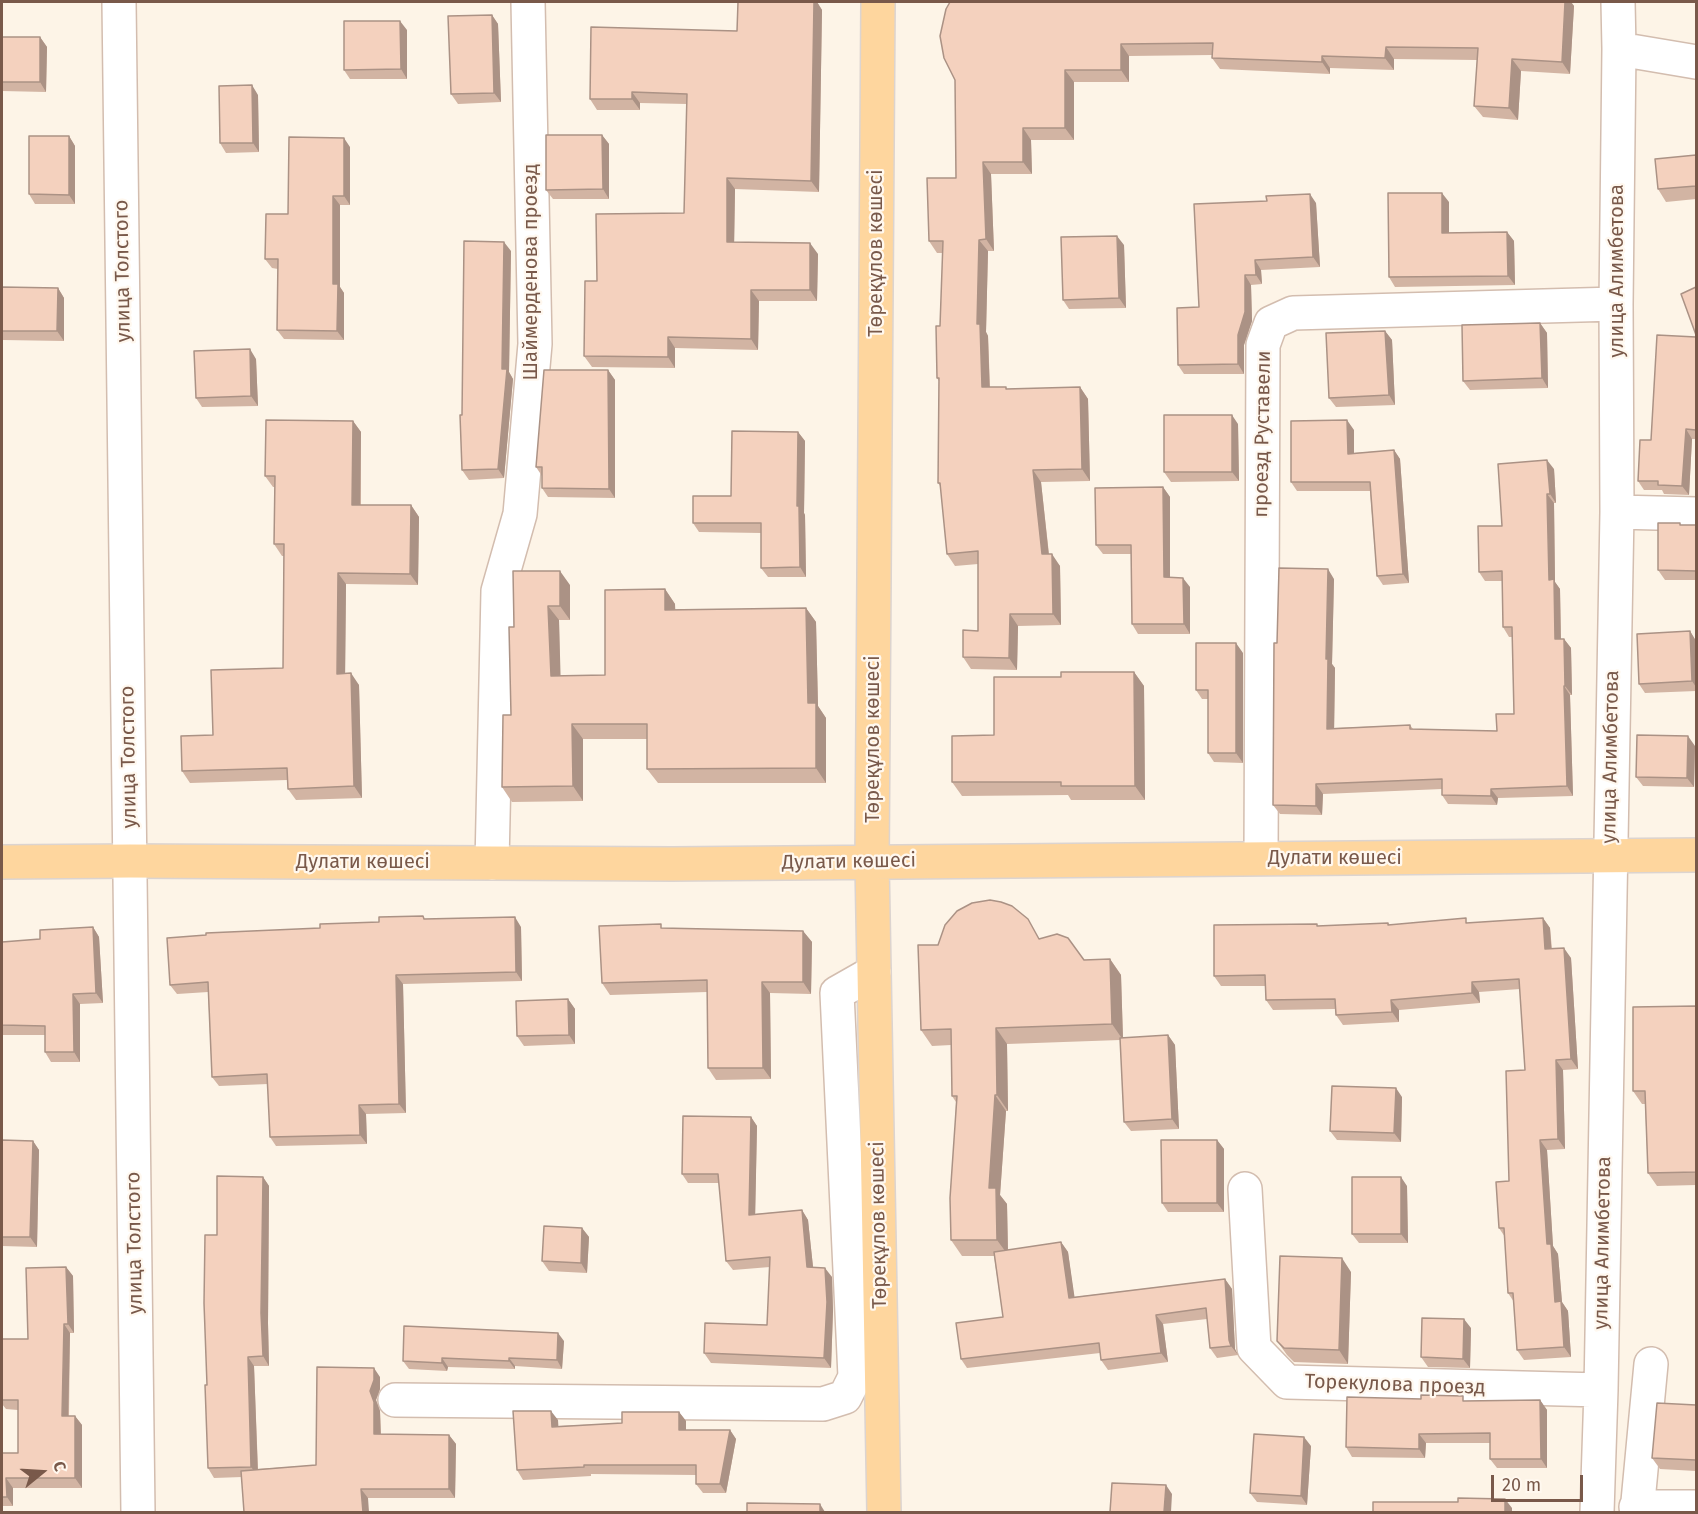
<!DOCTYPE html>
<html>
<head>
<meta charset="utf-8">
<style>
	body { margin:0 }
	#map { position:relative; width:1698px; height:1514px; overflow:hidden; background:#fdf4e7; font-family:"Fira Sans",sans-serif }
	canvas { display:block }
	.frame { position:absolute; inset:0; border:3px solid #79594a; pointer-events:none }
	.north { position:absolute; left:12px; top:1442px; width:60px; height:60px; -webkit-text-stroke:4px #fff8ef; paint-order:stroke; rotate:72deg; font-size:16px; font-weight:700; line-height:24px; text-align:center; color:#79594a }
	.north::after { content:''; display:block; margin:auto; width:21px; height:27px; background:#79594a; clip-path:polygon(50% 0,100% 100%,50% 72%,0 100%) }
	.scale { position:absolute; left:1491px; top:1475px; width:92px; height:27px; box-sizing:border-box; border:3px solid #79594a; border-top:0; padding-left:8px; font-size:18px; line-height:21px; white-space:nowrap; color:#79594a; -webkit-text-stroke:4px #fff8ef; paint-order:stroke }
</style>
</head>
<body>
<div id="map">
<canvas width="1698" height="1514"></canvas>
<div class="frame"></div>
<div class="north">С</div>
<div class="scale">20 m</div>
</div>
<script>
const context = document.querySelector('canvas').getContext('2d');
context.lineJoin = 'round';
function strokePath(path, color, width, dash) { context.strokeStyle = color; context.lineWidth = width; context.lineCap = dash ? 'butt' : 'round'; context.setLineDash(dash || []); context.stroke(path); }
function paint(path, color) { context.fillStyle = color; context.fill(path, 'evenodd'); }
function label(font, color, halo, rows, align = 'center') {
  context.font = font + ' "Fira Sans",sans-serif'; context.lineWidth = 4.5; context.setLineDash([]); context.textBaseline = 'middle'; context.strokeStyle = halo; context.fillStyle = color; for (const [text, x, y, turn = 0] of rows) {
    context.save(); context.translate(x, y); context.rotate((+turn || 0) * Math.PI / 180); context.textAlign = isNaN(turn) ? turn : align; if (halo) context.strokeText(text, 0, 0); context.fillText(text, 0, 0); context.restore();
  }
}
const minor = new Path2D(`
	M119,2L138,1512
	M1619,49L1696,62
	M1617,512L1696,514
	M1261,858L1263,345L1271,323L1293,313L1616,304
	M492,863L498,591L520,514L535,344L528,2
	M1245,1189L1254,1348L1287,1382L1601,1390
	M395,1400L823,1404L845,1397L855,1377L837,993L874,972
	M1636,1507H1696
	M1597,1512L1601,1390L1617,512L1616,304L1619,49L1618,2
	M1637,1512L1651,1364`);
const major = new Path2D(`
	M878,2L872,862L884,1512
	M2,862L130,861L672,864L1696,855`);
strokePath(minor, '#d3bdaf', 36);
strokePath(major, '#dcd4d0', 36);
strokePath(minor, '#fff', 33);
strokePath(major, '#fed69e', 33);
paint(new Path2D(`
	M738,2H817L822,10L819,192L735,189L734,242L818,254L817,301H759L758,350L675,348V368L592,367L584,356L597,281L684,213L687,104L640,103V110H597L590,99L737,31Z
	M950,2H1571L1574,6L1570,74L1521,71L1518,120L1483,117L1474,106L1477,60L1394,59V70L1330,68V74L1220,69L1212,58V55L1129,56V82H1074V140H1031L1032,174H991L994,251H988L986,332L988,336L990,387L1007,389L1080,387L1088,399L1090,481L1041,482L1049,554L1060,566L1061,625L1018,626L1017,670L971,669L963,657L978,631V564L955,566L947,554L941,487L938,483L939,381L937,378L940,326L943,253H937L929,241L956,178L955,80Z
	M492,15L498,24L501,102L458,104L451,94Z
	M407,30V79H350L344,70Z
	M2,37H40L47,47L46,92L2,91Z
	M258,95L259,152L226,153L220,143Z
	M602,135L609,144V199H553L546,190Z
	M69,136L75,146V204H35L29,194Z
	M350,147V205H340V287L344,293V340L284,339L277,330L278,269L272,268L265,259L288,214Z
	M1696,155V199L1666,202L1658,189Z
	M1449,202V233L1507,232L1514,241L1515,285L1395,287L1389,277Z
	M1316,203L1320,267L1261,270L1262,284L1251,285L1252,321L1244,345V374H1184L1178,365L1199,307Z
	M1124,245L1126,308L1069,309L1063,300Z
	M511,251L509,372L513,379L504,478L469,480L462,470V415Z
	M2,287L58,288L64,298V341L3,340L2,338Z
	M1540,323L1547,333L1548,388L1470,390L1463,381Z
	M1385,331L1392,340L1395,405L1336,407L1329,398Z
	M1696,337V439H1692L1689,495L1664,494L1662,490H1644L1638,481L1651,440Z
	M256,359L258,406L202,407L196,398Z
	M608,370L615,380V498L548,497L542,488V476L536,467Z
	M353,421L361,432V505H411L419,517L418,585L346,584L345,674L359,685L362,798L296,800L288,789L287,780L190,783L182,771L213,735L283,668L284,556H282L274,544L275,487H273L265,476Z
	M1238,424L1239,481L1171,482L1164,472Z
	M1354,430V453L1394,450L1400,459L1409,583L1383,585L1377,576L1370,491H1297L1291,482Z
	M798,432L805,441L804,513L805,515L806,577H768L761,568V533L699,532L693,523L731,496Z
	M1554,469L1556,503H1554L1555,582L1560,589L1561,639H1564L1571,648L1572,695H1570L1573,796L1498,798L1497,805L1448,804L1442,795V789L1323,794L1322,815L1280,814L1273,805L1277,643L1334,579L1332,664L1335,668L1334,728L1410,725L1413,729L1497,731L1514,714L1512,637H1509L1503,627L1502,581H1485L1479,572L1502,526Z
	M1163,487L1170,497V577L1190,587V634H1138L1132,624L1131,554H1103L1096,545Z
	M1696,525V580H1665L1658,570Z
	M570,585V620H559L560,676L605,675L665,589L675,604V610L806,608L816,622L818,706L826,718V783H658L647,769V739H583V801L512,802L502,787L511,715L514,627Z
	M1690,631L1696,641V691L1645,693L1639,684Z
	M1243,653V763L1214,762L1208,753V699H1202L1196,690Z
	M1134,672L1144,686L1145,800H1071L1068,795L962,796L952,782L994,735L1061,677Z
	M1695,746L1694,787L1643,786L1636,777Z
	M1543,918L1550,928L1552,949L1571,958L1578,1069L1563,1070L1565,1149L1547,1150L1553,1246L1558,1254L1562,1302L1568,1311L1571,1357L1524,1360L1517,1350L1514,1302L1508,1293L1505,1237L1499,1228L1509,1181L1525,1070L1520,989L1479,992L1480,1003L1399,1010V1022L1343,1025L1336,1015L1335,1009L1273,1010L1266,1000L1265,986H1221L1214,976L1319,926L1388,923L1390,925L1469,923Z
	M426,919L521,927L522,981L403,984L406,1113L366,1114L367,1144L276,1146L270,1137L268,1084L219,1086L212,1077L208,992L177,994L170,985L320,928Z
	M93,927L99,937L103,1003L80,1004V1062H51L45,1052V1035H2V942L40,939Z
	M664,928L803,931L812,942L811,994L770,993L771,1079L716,1080L708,1068L707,992L610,995L602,983Z
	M1041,938L1084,960L1110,959L1121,975L1123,1038L1168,1035L1175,1045L1179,1129L1131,1131L1124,1122L1120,1040L1007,1044L1008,1111H1006L1000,1195L1007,1204L1008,1250L1061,1242L1068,1252L1074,1297L1225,1279L1232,1289L1235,1349L1238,1355L1217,1358L1210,1348L1207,1319L1163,1324L1168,1362L1108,1370L1101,1360L1100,1353L967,1368L961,1359L1003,1317L994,1256H962L951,1240L956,1102L952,1096L951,1045L932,1046L921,1030L938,945Z
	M568,999L575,1009V1044L524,1046L517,1036Z
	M1696,1006V1185L1657,1186L1648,1173L1645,1104H1642L1633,1091Z
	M1402,1097L1401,1142L1337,1140L1330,1131Z
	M751,1117L757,1126L755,1214L802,1210L808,1220L813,1267L832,1277L833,1311L831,1368L711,1363L704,1353L767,1325L770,1267L733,1270L726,1261L719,1183H688L682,1174Z
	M2,1140L33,1141L39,1150L37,1247L2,1246Z
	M1217,1140L1224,1149V1212H1168L1162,1203Z
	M263,1177L269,1186L268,1323L269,1366H254L258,1469L316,1465L380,1377V1389L376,1400L380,1411L381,1434L449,1435L456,1444L455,1498H368L242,1477L214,1478L208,1468L217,1235Z
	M1407,1186L1408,1243H1359L1352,1234Z
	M582,1228L589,1237L587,1273L549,1271L542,1261Z
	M66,1267L73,1276L74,1333H70L69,1416H75L82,1425V1488H13V1506H2V1453H18V1410L6,1409L2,1404V1339H28Z
	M1351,1272L1348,1364L1294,1362L1287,1355L1277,1341Z
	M1471,1328L1470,1368L1428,1367L1421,1357Z
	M564,1341L562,1369L515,1366V1369L448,1367L447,1371L409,1369L403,1361Z
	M1540,1400L1547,1410V1468H1497L1490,1459V1443H1426L1425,1458L1352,1457L1346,1447L1466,1401Z
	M1696,1405V1471L1660,1469L1652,1458Z
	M679,1412L686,1421V1430H730L736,1439L726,1493H703L696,1484V1475L591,1474V1476L523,1480L517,1470L558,1420V1426L622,1423Z
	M1311,1446L1307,1505L1257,1502L1250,1493Z`), '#d2b4a3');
paint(new Path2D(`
	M814,2H817L822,10L819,192L811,181Z
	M1565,2H1571L1574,6L1570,74L1562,62Z
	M492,15L498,24L501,102L494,93Z
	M400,21L407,30V79L401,69Z
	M40,37L47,47L46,92L40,82Z
	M1121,44L1129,56V82L1121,70Z
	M1386,47L1394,59V70L1385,58Z
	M1322,56L1330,68V74L1322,62Z
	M1512,59L1521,71L1518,120L1509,108Z
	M1065,70L1074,82V140L1065,128Z
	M252,85L258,95L259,152L253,143Z
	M632,92L640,103V110L632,99Z
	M1023,128L1031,140L1032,174L1023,162Z
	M602,135L609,144V199L603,189Z
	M69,136L75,146V204L69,195Z
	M344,138L350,147V205L344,196Z
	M983,162L991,174L994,251L986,239Z
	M727,178L735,189L734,253L727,242Z
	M1442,193L1449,202V242L1442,233Z
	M1310,194L1316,203L1320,267L1313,257Z
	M333,196L340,205V287L344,293V340L337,331L333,284Z
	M1507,232L1514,241L1515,285L1508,276Z
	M1117,236L1124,245L1126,308L1119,298Z
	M979,240L988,251L986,332L988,336L990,399L982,387L977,324Z
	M504,242L511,251L509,372L513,379L504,478L498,469L502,369Z
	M810,243L818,254L817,301L810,290Z
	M1255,260L1261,270L1262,284L1256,275Z
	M1245,275L1251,285L1252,321L1244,345V374L1238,364V335Z
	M58,288L64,298V341L57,331Z
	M751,290L759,301L758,350L751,339Z
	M1540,323L1547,333L1548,388L1542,378Z
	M1385,331L1392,340L1395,405L1389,395Z
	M668,337L675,348V368L668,357Z
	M250,349L256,359L258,406L251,396Z
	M608,370L615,380V498L609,489Z
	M1080,387L1088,399L1090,481L1082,469Z
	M1232,415L1238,424L1239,481L1232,472Z
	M1347,420L1354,430V463L1348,454Z
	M353,421L361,432L360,516L352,505Z
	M1686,429L1692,439L1689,495L1682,486Z
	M798,432L805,441L804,513L805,515L806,577L800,567L797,506Z
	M1394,450L1400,459L1409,583L1403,574Z
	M1547,460L1554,469L1556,503L1550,494Z
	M1033,470L1041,482L1050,566L1042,554Z
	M1163,487L1170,497V587L1164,577Z
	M1547,494L1554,503L1555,582L1560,589L1561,648L1555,639L1549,580Z
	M411,505L419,517L418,585L410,574Z
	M1052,554L1060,566L1061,625L1053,614Z
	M1328,569L1334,579L1332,664L1335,668L1334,738L1327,729L1326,659Z
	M560,571L570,585V620L560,606Z
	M338,573L346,584L345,685L337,674Z
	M1183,578L1190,587V634L1184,624Z
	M665,589L675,604L676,625L665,610Z
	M548,606L559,620L561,691L551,676Z
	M806,608L816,622L818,706L826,718V783L816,768L808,703Z
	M1010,614L1018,626L1017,670L1009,658Z
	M1690,631L1696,641V687L1692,681Z
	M1564,639L1571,648L1572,695L1565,686Z
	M1236,643L1243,653V763L1236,753Z
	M1134,672L1144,686L1145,800L1135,786Z
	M351,673L359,685L362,798L354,786Z
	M1564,686L1570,695L1573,796L1567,786Z
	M572,724L583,739V801L573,786Z
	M1688,736L1695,746L1694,787L1687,778Z
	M1316,784L1323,794L1322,815L1316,806Z
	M1491,789L1498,798L1497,805L1491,796Z
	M515,917L521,927L522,981L516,972Z
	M1543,918L1550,928L1552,959L1545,949Z
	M93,927L99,937L103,1003L96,993Z
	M803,931L812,942L811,994L803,982Z
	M1564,948L1571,958L1578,1069L1571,1059Z
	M1110,959L1121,975L1123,1040L1112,1024Z
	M396,975L403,984L406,1113L399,1104Z
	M762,982L770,993L771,1079L763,1068Z
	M1472,982L1479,992L1480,1003L1472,993Z
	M73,994L80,1004V1062L74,1052Z
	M568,999L575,1009V1044L569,1035Z
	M1391,1000L1399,1010V1022L1392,1012Z
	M996,1028L1007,1044L1008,1111L997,1095Z
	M1168,1035L1175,1045L1179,1129L1172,1119Z
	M1556,1060L1563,1070L1565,1149L1558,1139Z
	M1396,1088L1402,1097L1401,1142L1394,1133Z
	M995,1095L1006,1111L1000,1195L1007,1204L1008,1255L997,1240L989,1188Z
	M359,1105L366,1114L367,1144L360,1135Z
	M751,1117L757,1126L755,1224L749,1215Z
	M1217,1140L1224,1149V1212L1217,1203Z
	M1540,1140L1547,1150L1553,1246L1558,1254L1562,1302L1568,1311L1571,1357L1564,1347L1555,1302L1547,1244Z
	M33,1141L39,1150L37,1247L30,1237Z
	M263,1177L269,1186L268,1323L269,1366L263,1356L261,1313Z
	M1401,1177L1407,1186L1408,1243L1401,1234Z
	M802,1210L808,1220L814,1276L807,1267Z
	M582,1228L589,1237L587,1273L581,1263Z
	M1061,1242L1068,1252L1076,1307L1069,1298Z
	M1342,1258L1351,1272L1348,1364L1339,1350Z
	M66,1267L73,1276L74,1333L68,1324Z
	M825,1268L832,1277L833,1311L831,1368L824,1358Z
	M1225,1279L1232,1289L1235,1349L1238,1355L1231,1346L1229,1340Z
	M1156,1315L1163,1324L1168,1362L1161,1353Z
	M1464,1319L1471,1328L1470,1368L1463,1359Z
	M64,1324L70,1333L68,1425L62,1416Z
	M558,1333L564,1341L562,1369L557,1360Z
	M248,1357L254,1366L258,1476L251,1467Z
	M442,1358L448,1367L447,1371L442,1363Z
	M509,1358L515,1366V1369L509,1361Z
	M374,1368L380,1377V1389L376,1400L380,1411L381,1444L374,1434L370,1391Z
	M1540,1400L1547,1410V1468L1541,1459Z
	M551,1411L558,1420L559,1436L552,1427Z
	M679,1412L686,1421V1439L679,1430Z
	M75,1416L82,1425V1488L75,1478Z
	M730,1430L736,1439L726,1493L720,1484Z
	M1419,1434L1426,1443L1425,1458L1419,1449Z
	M449,1435L456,1444L455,1498L449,1489Z
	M1304,1437L1311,1446L1307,1505L1301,1496Z
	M6,1478L13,1488V1506L7,1497Z
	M1166,1485L1172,1494L1171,1512H1164Z
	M361,1489L368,1498L369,1512H363Z
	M1505,1499L1512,1508V1512H1505Z
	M820,1504L825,1512H820Z`), '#ab9285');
const building = new Path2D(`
	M738,2H814L811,181L727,178V242L810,243V290H751V339L668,337V357L584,356L585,281H597L596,214L684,213L687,94L632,92V99H590L591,27L737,31Z
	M950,2H1565L1562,62L1512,59L1509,108L1474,106L1478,48L1386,47L1385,58L1322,56V62L1212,58L1213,43L1121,44V70H1065V128H1023V162H983L986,239L979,240L977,324H980L982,387H1006V389L1080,387L1082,469L1033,470L1042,554H1052L1053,614H1010L1009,658L963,657V630L978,631V551L947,554L940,483H938L939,378H937L936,326H940L943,241H929L927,178H956L955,80L944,58L940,36L946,9Z
	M492,15L494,93L451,94L448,16Z
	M344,21H400L401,69L344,70Z
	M2,37H40V82H2Z
	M252,85L253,143H220L219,86Z
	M546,135H602L603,189L546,190Z
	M29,136H69V195L29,194Z
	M289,137L344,138V196H333V284H338L337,331L277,330L278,259H265L266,214H288Z
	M1696,155V186L1658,189L1655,159Z
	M1388,193H1442V233L1507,232L1508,276L1389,277Z
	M1310,194L1313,257L1255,260L1256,275H1245V312L1238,335V364L1178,365L1177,308L1199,307L1194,204L1267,201L1266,196Z
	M1117,236L1119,298L1063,300L1061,237Z
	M464,241L504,242L502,369H507L498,469L462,470L460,415H462Z
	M2,287L58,288L57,331H2Z
	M1696,287V335L1681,294Z
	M1540,323L1542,378L1463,381L1462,325Z
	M1385,331L1389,395L1329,398L1326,333Z
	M1657,335L1696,337V430L1686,429L1682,486L1658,485V481H1638L1640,440H1651Z
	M250,349L251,396L196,398L194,351Z
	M544,370H608L609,489L542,488V467H536Z
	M1164,415H1232V472H1164Z
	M266,420L353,421L352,505H411L410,574L338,573L337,674L351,673L354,786L288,789L287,768L182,771L181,736L213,735L211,670L283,668L284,544H274L275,476H265Z
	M1347,420L1348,454L1394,450L1403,574L1377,576L1370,482H1291V421Z
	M732,431L798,432L797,506H799L800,567L761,568V523H693V496H731Z
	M1547,460L1550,494H1547L1549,580L1554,579L1555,639H1564L1565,686H1564L1567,786L1491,789V796L1442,795V779L1316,784V806L1273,805L1274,643H1277L1279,568L1328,569L1326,659H1328L1327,729L1410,725V729L1497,731L1496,714H1514L1512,627H1503L1502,571L1479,572L1478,526H1502L1498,464Z
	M1163,487L1164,577L1183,578L1184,624H1132L1131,545H1096L1095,488Z
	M1658,523H1680V525H1696V571L1658,570Z
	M513,571H560V606H548L551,676L605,675V590L665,589V610L806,608L808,703H816V768L647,769V724H572L573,786L502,787L503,715H511L509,627H514Z
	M1690,631L1692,681L1639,684L1637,634Z
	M1196,643H1236V753H1208V690H1196Z
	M1061,672H1134L1135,786H1061V782H952V736L994,735V677H1061Z
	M1637,735L1688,736L1687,778L1636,777Z
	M990,900L1001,902L1012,906L1028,919L1039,939L1057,934L1068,938L1084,960L1110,959L1112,1024L996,1028L997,1095H995L989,1188H996L997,1240H951L950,1198L957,1096H952L951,1029L921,1030L918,945H938L945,925L957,911L972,903Z
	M423,916L424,919L515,917L516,972L396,975L399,1104L359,1105L360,1135L270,1137L267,1074L212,1077L208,982L170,985L167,938L206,935V933L320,928V924L379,922V917Z
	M1466,918V923L1543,918L1545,949L1564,948L1571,1059L1556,1060L1558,1139L1540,1140L1547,1244H1551L1555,1302L1561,1301L1564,1347L1517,1350L1513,1293H1508L1504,1228H1499L1496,1182L1509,1181L1506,1071L1525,1070L1519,979L1472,982V993L1391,1000L1392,1012L1336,1015L1335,999L1266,1000L1265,975L1214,976V925L1317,924V926L1388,923V925Z
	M661,924V928L803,931V982H762L763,1068H708L707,980L602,983L599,926Z
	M93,927L96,993L73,994L74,1052H45V1026L2,1025V942L40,939V930Z
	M568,999L569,1035L517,1036L516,1001Z
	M1696,1006V1172L1648,1173L1645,1091H1633V1007Z
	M1168,1035L1172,1119L1124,1122L1120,1038Z
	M1332,1086L1396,1088L1394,1133L1330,1131Z
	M683,1116L751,1117L749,1215L802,1210L807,1267L825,1268L827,1302L824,1358L704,1353L705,1323L767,1325L770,1257L726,1261L718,1174H682Z
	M2,1140L33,1141L30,1237H2Z
	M1161,1140H1217V1203H1162Z
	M217,1176L263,1177L261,1313L263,1356L248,1357L251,1467L208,1468L205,1385H207L204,1303L205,1235H217Z
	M1352,1177H1401V1234H1352Z
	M544,1226L582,1228L581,1263L542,1261Z
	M1061,1242L1069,1298L1225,1279L1229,1340L1231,1346L1210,1348L1206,1308L1156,1315L1161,1353L1101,1360L1099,1343L961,1359L956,1323L1003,1317L994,1252Z
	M1280,1256L1342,1258L1339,1350L1284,1348L1277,1341Z
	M66,1267L68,1324H64L62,1416H75V1478H6L7,1497H2V1453H18V1400H2V1339H28L26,1268Z
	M1422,1318L1464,1319L1463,1359L1421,1357Z
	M404,1326L558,1333L557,1360L509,1358V1361L442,1358V1363L403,1361Z
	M317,1367L374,1368V1380L370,1391L374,1402V1434L449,1435V1489H361L363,1512H244L241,1471L316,1465Z
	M1421,1395L1463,1396V1401L1540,1400L1541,1459H1490V1433L1419,1434V1449L1346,1447L1347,1397L1421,1399Z
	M1657,1403L1696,1405V1460L1652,1458Z
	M513,1411H551L552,1427L622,1423V1412H679V1430H730L720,1484H696V1465H584V1467L517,1470Z
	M1254,1434L1304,1437L1301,1496L1250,1493Z
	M1112,1483L1166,1485L1164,1512H1110Z
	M1458,1498L1505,1499V1512H1373V1502H1458Z
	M747,1503L820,1504V1512H747Z`);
paint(building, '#f4d1be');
strokePath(building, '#ab9285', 1.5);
label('20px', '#79594a', '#fff8ef', [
	["Төреқұлов көшесі",876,253,-90],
	["улица Толстого",123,271,-91],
	["улица Алимбетова",1617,271,-90],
	["Шаймерденова проезд",531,272,-90],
	["проезд Руставели",1263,434,-89],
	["Төреқұлов көшесі",873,739,-90],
	["улица Толстого",129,757,-91],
	["улица Алимбетова",1611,757,-89],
	["Дулати көшесі",1335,858],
	["Дулати көшесі",363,862],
	["Дулати көшесі",849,862,-1],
	["Төреқұлов көшесі",879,1225,-91],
	["улица Толстого",135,1243,-91],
	["улица Алимбетова",1603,1243,-89],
	["Торекулова проезд",1395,1385,2]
]);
</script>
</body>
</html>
